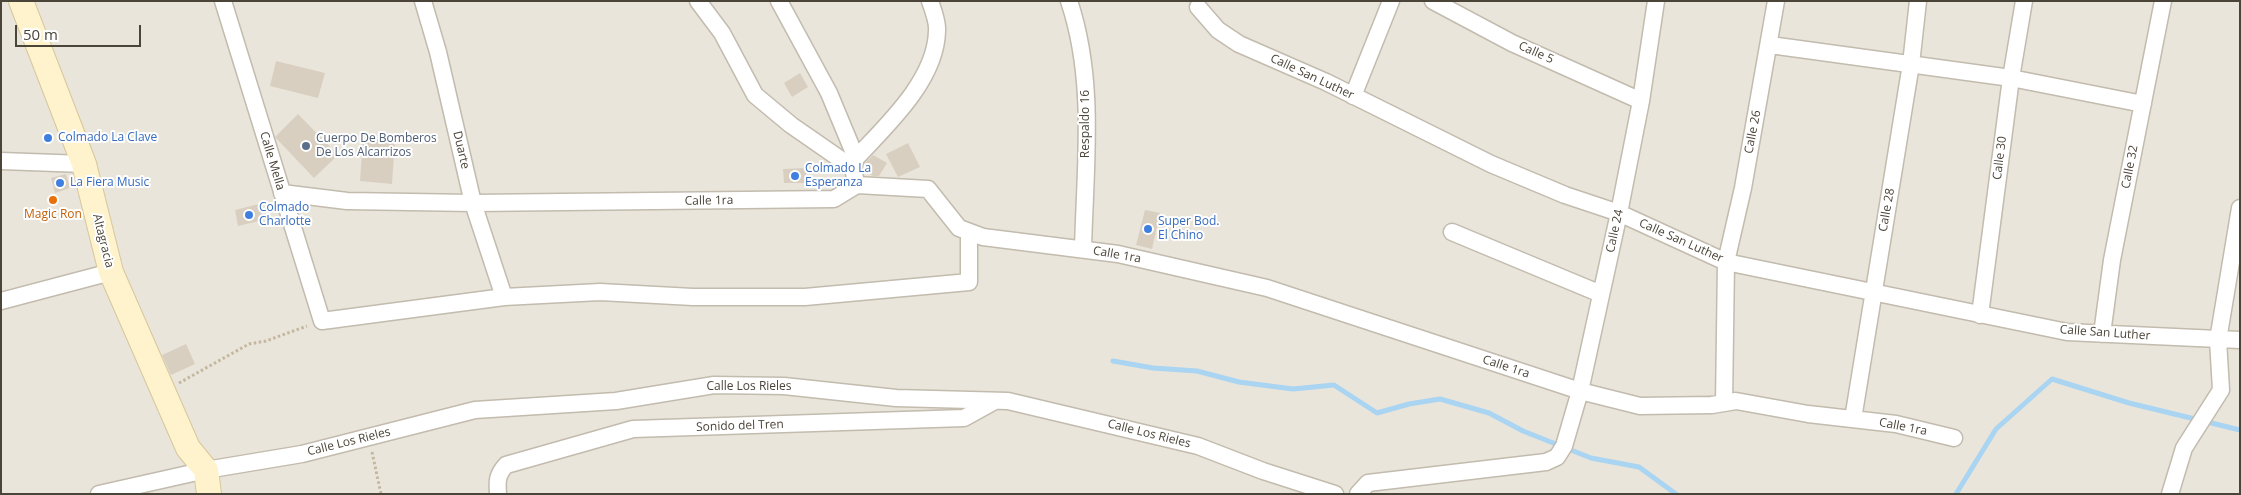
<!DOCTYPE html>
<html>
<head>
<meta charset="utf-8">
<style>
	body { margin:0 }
	#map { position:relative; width:2241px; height:495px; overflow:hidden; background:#f6f3ec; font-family:"Open Sans",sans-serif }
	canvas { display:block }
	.frame { position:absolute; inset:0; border:2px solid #4b4439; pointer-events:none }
	.scale { position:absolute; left:15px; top:25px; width:126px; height:22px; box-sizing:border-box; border:2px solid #4b4439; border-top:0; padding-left:6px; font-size:15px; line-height:18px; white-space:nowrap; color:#4b4439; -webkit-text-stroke:4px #fff; paint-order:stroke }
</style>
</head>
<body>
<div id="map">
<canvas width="2241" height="495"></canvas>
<div class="frame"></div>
<div class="scale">50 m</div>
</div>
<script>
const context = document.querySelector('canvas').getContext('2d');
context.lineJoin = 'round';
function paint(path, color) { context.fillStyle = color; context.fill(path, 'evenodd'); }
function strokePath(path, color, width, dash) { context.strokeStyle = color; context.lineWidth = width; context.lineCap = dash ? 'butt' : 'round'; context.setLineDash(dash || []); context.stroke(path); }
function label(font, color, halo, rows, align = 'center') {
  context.font = font + ' "Open Sans",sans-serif'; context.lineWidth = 4; context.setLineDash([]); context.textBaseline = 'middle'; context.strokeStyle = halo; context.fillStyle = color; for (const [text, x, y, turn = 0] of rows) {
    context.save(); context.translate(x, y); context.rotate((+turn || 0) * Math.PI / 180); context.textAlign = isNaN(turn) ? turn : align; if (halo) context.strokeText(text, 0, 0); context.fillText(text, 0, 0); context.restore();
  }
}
paint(new Path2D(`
	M1,1H2240V494H1Z`), '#eae5da');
strokePath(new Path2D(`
	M1113,361L1153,368L1197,371L1239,382L1293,389L1334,385L1377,413L1409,404L1440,399L1489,413L1523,431L1591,458L1639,467L1676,494
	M1956,494L1996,429L2052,379L2129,403L2240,430`), '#a9d4f2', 5);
paint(new Path2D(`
	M276,61L325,73L318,98L270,86Z
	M800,73L808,87L792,97L784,83Z
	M298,114L338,155L314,178L275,137Z
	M363,138L395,140L392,184L360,181Z
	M908,143L920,167L898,177L886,154Z
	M873,155L887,163L879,176H873L864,171L865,163Z
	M806,168V183H784L783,169Z
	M66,174L70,188L55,193L51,178Z
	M259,204L263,220L238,226L235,210Z
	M1145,210L1160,213L1152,249L1136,245Z
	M186,344L195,364L171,375L162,355Z`), '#d8cfc1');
const street = new Path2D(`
	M223,1L322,321L504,297L600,292L693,297H805L969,282V232
	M423,1L438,52L473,203L504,297
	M698,1L722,33L755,95L791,125L853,168
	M779,1L829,93L856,158
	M1069,1C1096,81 1085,166 1083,249
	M1433,1L1512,43L1641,101
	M1198,7L1218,30L1239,44L1326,82L1491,164L1565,195L1619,213L1726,262L2067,332L2240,340
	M1770,45L2011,78L2143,104
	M1353,96L1391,1
	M1,161L84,164
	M855,178L853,168L856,158C887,125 936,80 937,31C938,22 933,10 930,1
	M282,193L347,201L473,203L834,199L857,185L928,189L959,228L983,237L1118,254L1267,288L1580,391L1640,406L1712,405L1736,401L1808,414L1896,424L1954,438
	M1452,232L1601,294
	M1,301L111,272
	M1980,315L2011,78L2024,1
	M2102,334L2112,260L2163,1
	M1724,403L1726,262L1743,188L1776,1
	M1853,419L1911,64L1918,1
	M99,494L206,470L302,454L475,410L616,401L714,385L784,386L896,398L1008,401L1198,446L1263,471L1335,494
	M498,494C497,481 497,475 506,465L633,429L964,418L993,402
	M1358,494L1368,483L1546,462L1557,457L1564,446L1580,391L1619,213L1641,101L1656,1
	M2170,494L2184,448L2221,390L2218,340L2240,208`);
const secondary = new Path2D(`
	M21,1L84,164L111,272L188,448L206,470L209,494`);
strokePath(street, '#c2bbae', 19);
strokePath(secondary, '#d6c79b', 26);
strokePath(new Path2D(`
	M179,383L249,344L266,341L307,326
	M372,452L381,494`), '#c4b79f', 3, [2.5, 2.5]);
strokePath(street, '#fff', 16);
strokePath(secondary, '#fff3cd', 24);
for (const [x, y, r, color] of [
	[48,138,5,"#3f7fe0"],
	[306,146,5,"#5c6f8a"],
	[795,176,5,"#3f7fe0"],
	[60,183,5,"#3f7fe0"],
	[53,200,5,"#e8710a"],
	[249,215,5,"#3f7fe0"],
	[1148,229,5,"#3f7fe0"]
]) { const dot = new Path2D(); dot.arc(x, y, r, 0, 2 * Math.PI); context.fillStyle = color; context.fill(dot); strokePath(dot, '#fff', 2); }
label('12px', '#4b4439', '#fff', [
	["Calle 5",1536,53,24],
	["Calle San Luther",1312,77,25],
	["Respaldo 16",1086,124,-90],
	["Calle 26",1753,132,-79],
	["Duarte",461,150,77],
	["Calle 30",2000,158,-83],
	["Calle Mella",272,161,73],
	["Calle 32",2130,167,-79],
	["Calle 1ra",709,201,-1],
	["Calle 28",1887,210,-80],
	["Calle 24",1615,231,-78],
	["Altagracia",103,241,76],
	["Calle San Luther",1681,241,24],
	["Calle 1ra",1117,255,10],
	["Calle San Luther",2105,333,4],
	["Calle 1ra",1506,367,18],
	["Calle Los Rieles",749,387],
	["Sonido del Tren",740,426,-2],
	["Calle 1ra",1903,427,11],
	["Calle Los Rieles",1149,434,14],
	["Calle Los Rieles",349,442,-14]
]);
label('12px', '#366cbe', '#fff', [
	["Colmado La Clave",58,138],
	["Colmado La",805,169],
	["Esperanza",805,183],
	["La Fiera Music",70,183],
	["Colmado",259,208],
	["Charlotte",259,222],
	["Super Bod.",1158,222],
	["El Chino",1158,236]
], 'left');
label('12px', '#4e5e75', '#fff', [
	["Cuerpo De Bomberos",316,139],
	["De Los Alcarrizos",316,153]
], 'left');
label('12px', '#c56008', '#fff', [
	["Magic Ron",53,215]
]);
</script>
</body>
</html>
